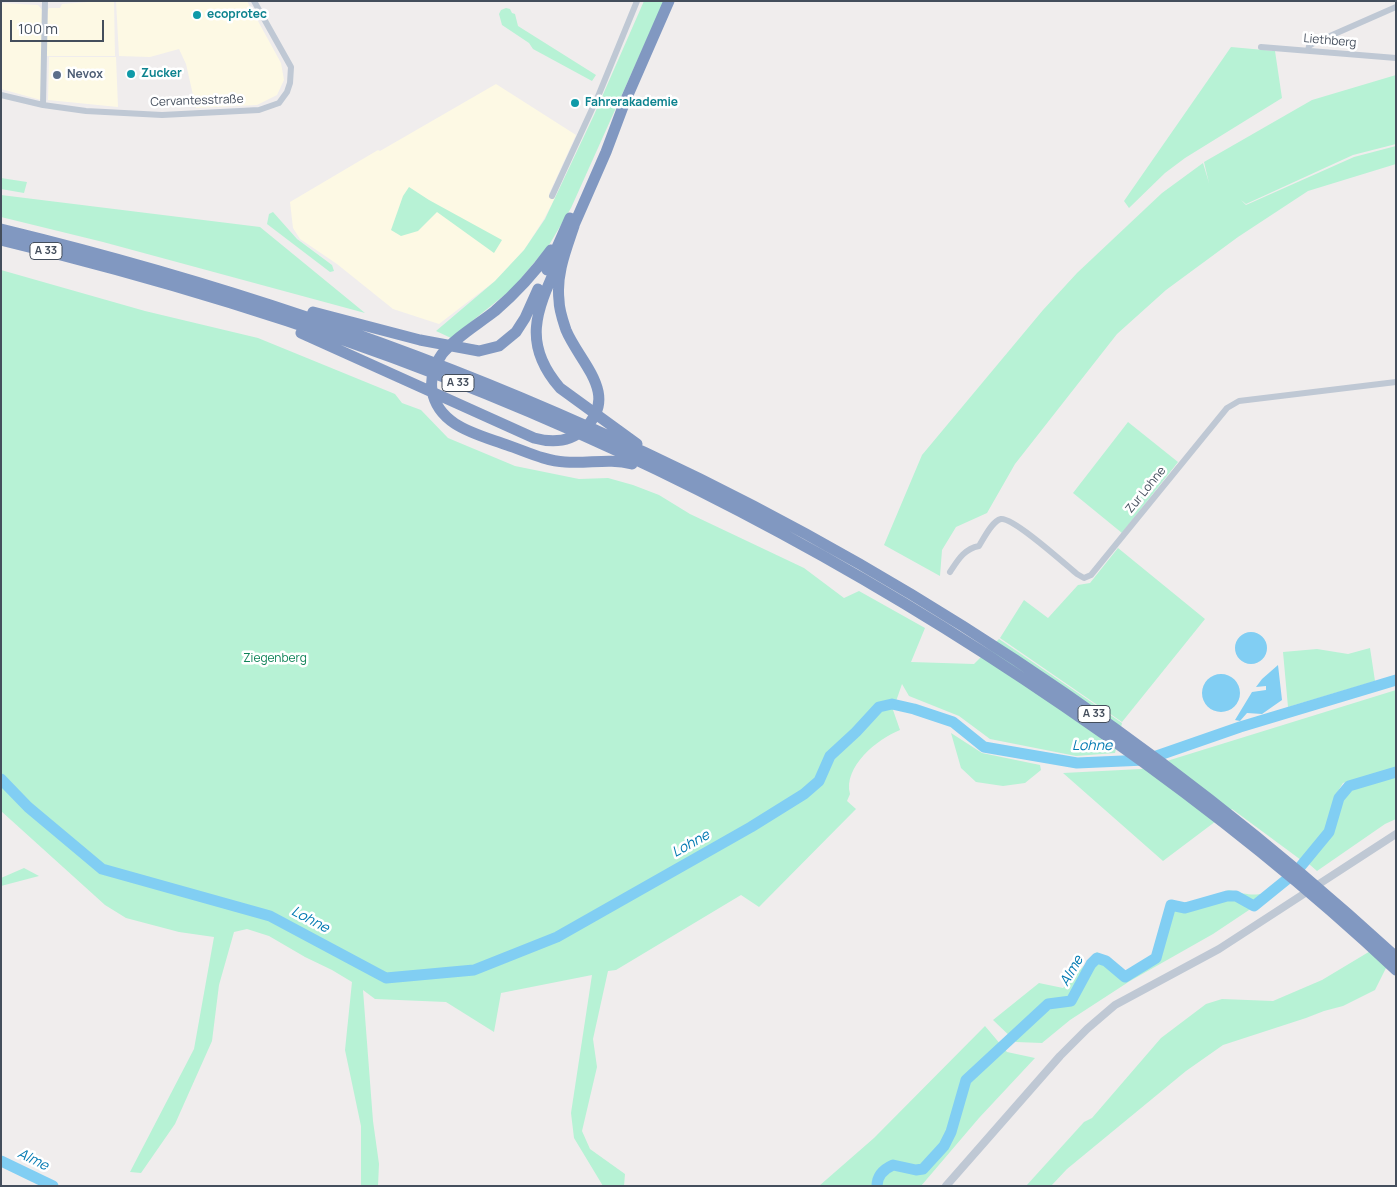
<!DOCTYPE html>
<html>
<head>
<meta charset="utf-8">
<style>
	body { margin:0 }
	#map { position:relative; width:1397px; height:1187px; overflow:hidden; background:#f0eded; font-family:Manrope,sans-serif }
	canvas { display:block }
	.frame { position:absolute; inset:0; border:2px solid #444e5c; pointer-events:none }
	.scale { position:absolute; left:10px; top:20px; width:94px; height:22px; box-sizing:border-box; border:2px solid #444e5c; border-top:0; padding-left:6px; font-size:15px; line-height:18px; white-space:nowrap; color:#444e5c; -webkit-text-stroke:4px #fff; paint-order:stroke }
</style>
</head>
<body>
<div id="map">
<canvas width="1397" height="1187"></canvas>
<div class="frame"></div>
<div class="scale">100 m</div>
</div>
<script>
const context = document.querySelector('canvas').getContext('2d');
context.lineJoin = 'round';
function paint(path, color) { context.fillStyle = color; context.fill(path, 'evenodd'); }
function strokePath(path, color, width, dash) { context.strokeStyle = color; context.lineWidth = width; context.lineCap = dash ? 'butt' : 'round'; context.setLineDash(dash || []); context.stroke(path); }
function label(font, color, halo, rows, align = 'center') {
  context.font = font + ' Manrope,sans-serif'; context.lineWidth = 5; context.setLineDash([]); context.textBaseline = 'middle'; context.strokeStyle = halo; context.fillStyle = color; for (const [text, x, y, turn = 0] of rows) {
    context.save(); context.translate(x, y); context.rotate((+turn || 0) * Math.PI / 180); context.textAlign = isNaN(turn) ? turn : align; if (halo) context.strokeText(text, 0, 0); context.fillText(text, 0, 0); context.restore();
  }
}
paint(new Path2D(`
	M101,1H114L115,56H47V11L49,8H60L62,4Z
	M116,1H247L281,63L284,80L277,95L257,105L196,108L186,64L179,49L150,57L119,56Z
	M1,3L38,5L43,11L41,100L1,89Z
	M49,57H116L118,107L48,100Z
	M496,84L576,135L549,194L555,198L544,219L524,250L495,281L439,324L393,309L337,264L300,239L293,228L290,202L378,150L380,151Z`), '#fdf9e4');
paint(new Path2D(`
	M644,1H664L571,208L549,245L512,289L451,338L436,331L495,281L524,250L545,219L594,115Z
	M506,8L510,9L512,13L515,14L518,26L596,75L592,81L533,49L529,43L502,25L499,14L501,10Z
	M1231,47L1275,51L1282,98L1185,158L1165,173L1129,208L1124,201Z
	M1396,75V144L1353,155L1246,204L1241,200L1246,205L1354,157L1396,146V164L1308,191L1238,237L1166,290L1117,334L1015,464L987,513L956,527L942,550L940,576L884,545L922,455L1043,310L1077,273L1162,193L1203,163L1209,183L1204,162L1312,100Z
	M1,178L27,182L24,193L1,189Z
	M409,187L429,200L502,240L494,253L437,212L418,231L401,236L391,230L403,196Z
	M1,195L260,227L365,313L103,242L1,217Z
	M273,212L297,239L332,265L334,271L330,272L267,224L269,214Z
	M1,270L145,311L258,338L395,394L402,403L421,410L448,438L515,466L579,479L608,478L633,485L659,495L690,514L804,568L844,598L859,591L925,628L911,662L974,664L999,639L1122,723L1115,753L1076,756L990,739L959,716L909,696L902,684L893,710L900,730C877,739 843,767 850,794L847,801L856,809L759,907L741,895L616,970L608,971L593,1039L597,1067L582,1131L590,1149L625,1174L624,1186H603L574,1138L571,1113L592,975L501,993L494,1032L446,1002L375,999L363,990L373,1121L379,1164L378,1186H361V1126L345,1050L352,982L332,970L305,957L269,936L247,929L234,932L219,985L212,1041L175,1124L141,1173L130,1172L194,1049L214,937L179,932L126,918L105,905L1,811Z
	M1128,422L1178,462L1122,533L1073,493Z
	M1118,548L1205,619L1122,722L1000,638L1024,600L1048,618L1078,585L1090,583Z
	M1370,648L1375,681L1288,707L1283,652L1317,649L1348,654Z
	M1396,690V767L1343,783L1335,796L1325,831L1301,860L1232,809L1163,861L1063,773L1141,769Z
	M951,733L982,753L1040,765L1041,770L1025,783L1003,786L976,782L961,768Z
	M1396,774V819L1385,824L1317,871L1309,864L1333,833L1343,799L1350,788Z
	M24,868L39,876L1,886V878Z
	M1229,890C1251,896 1256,896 1279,890L1213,934L1130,981L1070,1020L1042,1043L1016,1042L993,1020L1039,983L1063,988L1097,952L1125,973L1156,952L1168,905L1173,901L1192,905Z
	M1377,947L1389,962L1375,990L1343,1006L1324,1011L1306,1018L1223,1045L1186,1071L1067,1169L1051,1186H1026L1084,1122L1092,1118L1161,1038L1206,1004L1222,999L1273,1001L1322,980Z
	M985,1026L1007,1052L1035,1058L979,1118L921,1186H819L874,1138Z`), '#b7f2d5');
paint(new Path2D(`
	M1235 648a16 16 0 1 1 32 0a16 16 0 1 1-32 0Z
	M1278,665L1282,700L1262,714L1247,713L1240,721L1235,720L1252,692L1266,690V686L1256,687L1262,679Z
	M1202 693a19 19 0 1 1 38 0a19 19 0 1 1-38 0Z`), '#81cef3');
strokePath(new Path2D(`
	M1,779L28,807L102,869L270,916L386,978L474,970L557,937L751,827L804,794L819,781L830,756L856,732L879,707L892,704L914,709L953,722L984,747L1077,763L1145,760L1240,727L1396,680
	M1,1161L53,1186
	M877,1186C877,1175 884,1169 893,1165L916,1170L923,1169L944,1146L951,1132L966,1080L1048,1004L1071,1001L1091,964L1097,958L1106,961L1125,977L1156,958L1171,905L1185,908L1227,896H1236L1254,906L1296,872L1329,832L1339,798L1349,786L1396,772`), '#81cef3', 11);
strokePath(new Path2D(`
	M1261,47L1396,58
	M1308,51L1309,46L1314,43L1396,7
	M1,95L43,105L86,111L162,115L259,110L279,103L287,92L290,83L291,67L254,1
	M43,105L45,1
	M552,196L599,94L637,1
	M950,572C958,560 964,549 979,546C984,538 992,521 1001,519C1013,517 1065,564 1077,574L1084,578L1091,575L1227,408L1239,401L1396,382`), '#bfc8d4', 6);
strokePath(new Path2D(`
	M946,1186L1060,1056L1087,1029L1115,1005L1219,949L1396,834`), '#bfc8d4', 8);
strokePath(new Path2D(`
	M1,229C203,278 402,343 591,428C886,558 1159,740 1396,957
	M571,232L606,152L624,104L669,1
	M1,240C151,276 300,321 444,377C678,468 899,589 1104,734C1206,806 1305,884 1396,970
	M551,250C535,272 516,293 495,311C477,325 456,337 442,354C435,364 430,378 432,390C438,426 477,434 507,445C525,451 545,461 565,462C588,464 609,458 632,464
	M558,263C537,310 521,343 560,388L637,444
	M547,270L570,218
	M313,312L420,340L479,351L499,346L516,332L525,318L538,289
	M301,333L534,438C552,443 570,442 584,429C621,395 579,362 566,330C563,321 559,310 559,300C556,274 566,250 574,226`), '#8198c1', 11);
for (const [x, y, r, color] of [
	[197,15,5,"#0f9aa8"],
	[131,74,5,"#0f9aa8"],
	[57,75,5,"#5c6f8a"],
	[575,103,5,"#0f9aa8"]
]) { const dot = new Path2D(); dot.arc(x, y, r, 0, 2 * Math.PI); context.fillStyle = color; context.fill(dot); strokePath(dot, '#fff', 2); }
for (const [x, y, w] of [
	[46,251,32],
	[458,383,32],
	[1094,714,32]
]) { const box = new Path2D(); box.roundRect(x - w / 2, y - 8.5, w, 17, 4); context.fillStyle = '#fff'; context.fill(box); strokePath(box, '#444e5c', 1); }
label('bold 11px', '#444e5c', null, [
	["A 33",46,251],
	["A 33",458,383],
	["A 33",1094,714]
]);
label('bold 12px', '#0d838f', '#fff', [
	["ecoprotec",207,15],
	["Zucker",141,74],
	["Fahrerakademie",585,103]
], 'left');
label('12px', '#444e5c', '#fff', [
	["Liethberg",1330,41,5],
	["Cervantesstraße",197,101,-2],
	["Zur Lohne",1146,490,-51]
]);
label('bold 12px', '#4e5e75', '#fff', [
	["Nevox",67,75]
], 'left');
label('12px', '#0f8357', '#fff', [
	["Ziegenberg",275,659]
]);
label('italic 14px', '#0179b2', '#fff', [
	["Lohne",1092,746],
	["Lohne",691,844,-29],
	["Lohne",310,920,28],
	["Alme",1072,971,-60],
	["Alme",33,1160,26]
]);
</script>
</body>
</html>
